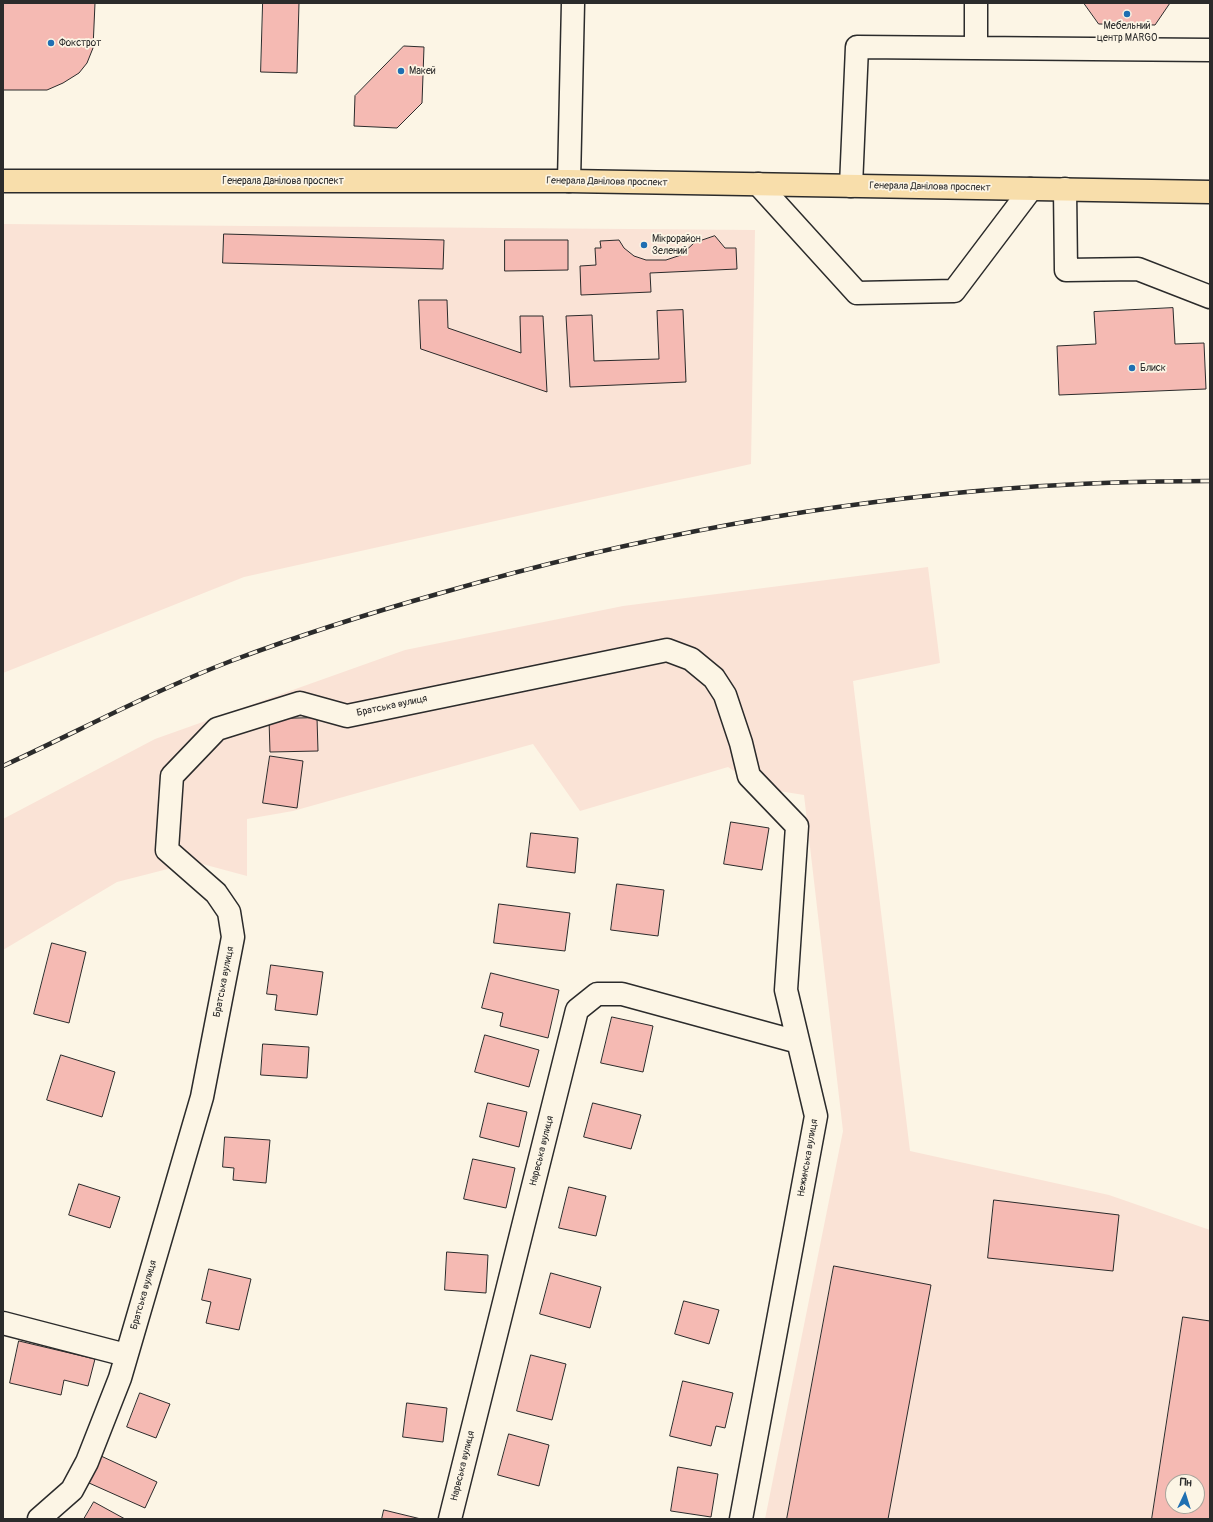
<!DOCTYPE html>
<html>
<head>
<meta charset="utf-8">
<style>
	body { margin:0 }
	#map { position:relative; width:1213px; height:1522px; overflow:hidden; background:#fcf5e5; font-family:Pangolin,sans-serif }
	canvas { display:block }
	.frame { position:absolute; inset:0; border:4px solid #2b2b2b; pointer-events:none }
	.north { position:absolute; left:1165px; top:1474px; width:40px; height:40px; box-sizing:border-box; background:#fcf5e5; border:1px solid #a8a49b; border-radius:50%; rotate:4deg; font-size:11px; font-weight:700; line-height:16px; text-align:center; color:#2b2b2b }
	.north::after { content:''; display:block; margin:auto; width:14px; height:18px; background:#1f6fb2; clip-path:polygon(50% 0,100% 100%,50% 72%,0 100%) }
</style>
</head>
<body>
<div id="map">
<canvas width="1213" height="1522"></canvas>
<div class="frame"></div>
<div class="north">Пн</div>
</div>
<script>
const context = document.querySelector('canvas').getContext('2d');
context.lineJoin = 'round';
function paint(path, color) { context.fillStyle = color; context.fill(path, 'evenodd'); }
function strokePath(path, color, width, dash) { context.strokeStyle = color; context.lineWidth = width; context.lineCap = dash ? 'butt' : 'round'; context.setLineDash(dash || []); context.stroke(path); }
function label(font, color, halo, rows, align = 'center') {
  context.font = font + ' Pangolin,sans-serif'; context.lineWidth = 3.5; context.setLineDash([]); context.textBaseline = 'middle'; context.strokeStyle = halo; context.fillStyle = color; for (const [text, x, y, turn = 0] of rows) {
    context.save(); context.translate(x, y); context.rotate((+turn || 0) * Math.PI / 180); context.textAlign = isNaN(turn) ? turn : align; if (halo) context.strokeText(text, 0, 0); context.fillText(text, 0, 0); context.restore();
  }
}
paint(new Path2D(`
	M3,224L755,230L751,464L244,577L3,673Z
	M928,567L940,663L853,681L910,1151L1109,1195L1210,1230V1519H765L843,1131L804,795L760,788L728,767L580,811L533,744L293,811L247,819V876L195,862L117,882L3,950V819L155,739L405,650L623,606ZM1173,1482H1197V1506H1173Z`), '#fae3d6');
const building = new Path2D(`
	M3,3H95L93,48L87,63L79,73L63,83L47,90H3Z
	M263,3H299L297,73L261,72Z
	M1084,3H1170L1155,25L1099,24Z
	M404,46L424,47L422,103L397,128L354,126L355,96Z
	M224,234L444,240L443,269L223,263Z
	M715,236L725,248H736L737,269L650,273L651,292L581,295L580,266L596,265L595,248H601L600,241L619,240L624,248L634,256L646,260H666L681,255L694,243Z
	M505,240H568V270L505,271Z
	M419,300H447L448,328L521,353L520,316H543L547,392L421,349Z
	M1173,308L1175,344L1204,343L1206,389L1059,395L1057,346L1096,344L1094,312Z
	M683,310L686,382L570,387L566,316L592,315L594,361L659,359L657,311Z
	M317,718L318,751L270,752L269,719Z
	M270,756L303,761L297,808L263,803Z
	M731,822L769,828L762,870L724,864Z
	M531,833L578,838L575,873L527,867Z
	M617,884L664,890L658,936L611,930Z
	M499,904L570,913L565,951L494,943Z
	M52,943L86,952L69,1023L34,1014Z
	M271,965L323,972L317,1015L275,1010L277,995L267,994Z
	M491,973L559,990L548,1038L500,1026L503,1013L482,1008Z
	M612,1017L653,1026L643,1072L601,1063Z
	M485,1035L539,1050L529,1087L475,1072Z
	M263,1044L309,1047L307,1078L261,1075Z
	M61,1055L115,1072L102,1117L47,1100Z
	M488,1103L527,1112L519,1147L480,1137Z
	M593,1103L641,1115L631,1149L584,1137Z
	M225,1137L270,1140L266,1183L233,1180L234,1168L223,1167Z
	M473,1159L515,1168L506,1208L464,1199Z
	M79,1184L120,1197L110,1228L69,1215Z
	M569,1187L606,1196L596,1236L559,1228Z
	M994,1200L1119,1215L1113,1271L988,1258Z
	M447,1252L488,1255L486,1293L445,1290Z
	M834,1266L931,1285L888,1519H787Z
	M209,1269L251,1279L239,1330L206,1323L211,1302L202,1300Z
	M551,1273L601,1287L590,1328L540,1314Z
	M684,1301L719,1310L709,1344L675,1334Z
	M1183,1317L1210,1321V1519H1152ZM1173,1482H1197V1506H1173Z
	M19,1341L95,1359L88,1386L64,1380L61,1395L10,1383Z
	M531,1355L566,1364L552,1420L517,1411Z
	M683,1381L733,1393L725,1428L716,1426L711,1446L670,1436Z
	M140,1393L170,1404L156,1438L127,1427Z
	M407,1403L447,1408L443,1442L403,1437Z
	M509,1434L549,1445L539,1486L498,1475Z
	M101,1456L157,1482L145,1508L89,1483Z
	M678,1467L718,1474L711,1517L671,1511Z
	M94,1502L125,1519H84Z
	M384,1510L421,1519H382Z`);
paint(building, '#f5bab3');
strokePath(building, '#2b2b2b', 1);
const minor = new Path2D(`
	M976,3V48
	M569,181L573,3
	M758,184L857,293L954,291L1031,189
	M851,186L857,47L1210,50
	M1065,189L1066,270L1138,269L1210,297
	M3,1323L126,1355
	M39,1519L72,1490L87,1462L120,1378L202,1097L233,937L229,912L216,893L167,850L172,776L217,729L300,703L347,716L667,650L691,659L714,678L725,695L741,743L749,776L797,826L786,990L816,1116L741,1519
	M450,1519L577,1010L597,994H622L798,1042`);
const major = new Path2D(`
	M3,181H569L1210,192`);
strokePath(minor, '#2b2b2b', 25);
strokePath(major, '#2b2b2b', 25);
strokePath(minor, '#fcf5e5', 22);
strokePath(major, '#f8deab', 22);
const rail = new Path2D(`
	M3,766C79,731 153,691 231,661C300,635 370,613 441,593C628,539 821,502 1015,488C1080,483 1145,481 1210,481`);
strokePath(rail, '#2b2b2b', 4.5);
strokePath(rail, '#fcf5e5', 3, [9]);
for (const [x, y, r, color] of [
	[1127,14,4,"#1f6fb2"],
	[51,43,4,"#1f6fb2"],
	[401,71,4,"#1f6fb2"],
	[644,245,4,"#1f6fb2"],
	[1132,368,4,"#1f6fb2"]
]) { const dot = new Path2D(); dot.arc(x, y, r, 0, 2 * Math.PI); context.fillStyle = color; context.fill(dot); strokePath(dot, '#fcf5e5', 1.5); }
label('10px', '#2b2b2b', '#fcf5e5', [
	["Мебельний",1127,26,"center"],
	["центр MARGO",1127,38,"center"],
	["Фокстрот",59,43],
	["Макей",409,71],
	["Мікрорайон",652,239],
	["Зелений",652,251],
	["Блиск",1140,368]
], 'left');
label('10px', '#2b2b2b', '#fcf5e5', [
	["Генерала Данілова проспект",283,181],
	["Генерала Данілова проспект",607,182,1],
	["Генерала Данілова проспект",930,187,1],
	["Братська вулиця",392,706,-12],
	["Братська вулиця",224,982,-79],
	["Нарвська вулиця",542,1151,-76],
	["Нежинська вулиця",808,1158,-80],
	["Братська вулиця",144,1295,-74],
	["Нарвська вулиця",463,1466,-76]
]);
</script>
</body>
</html>
